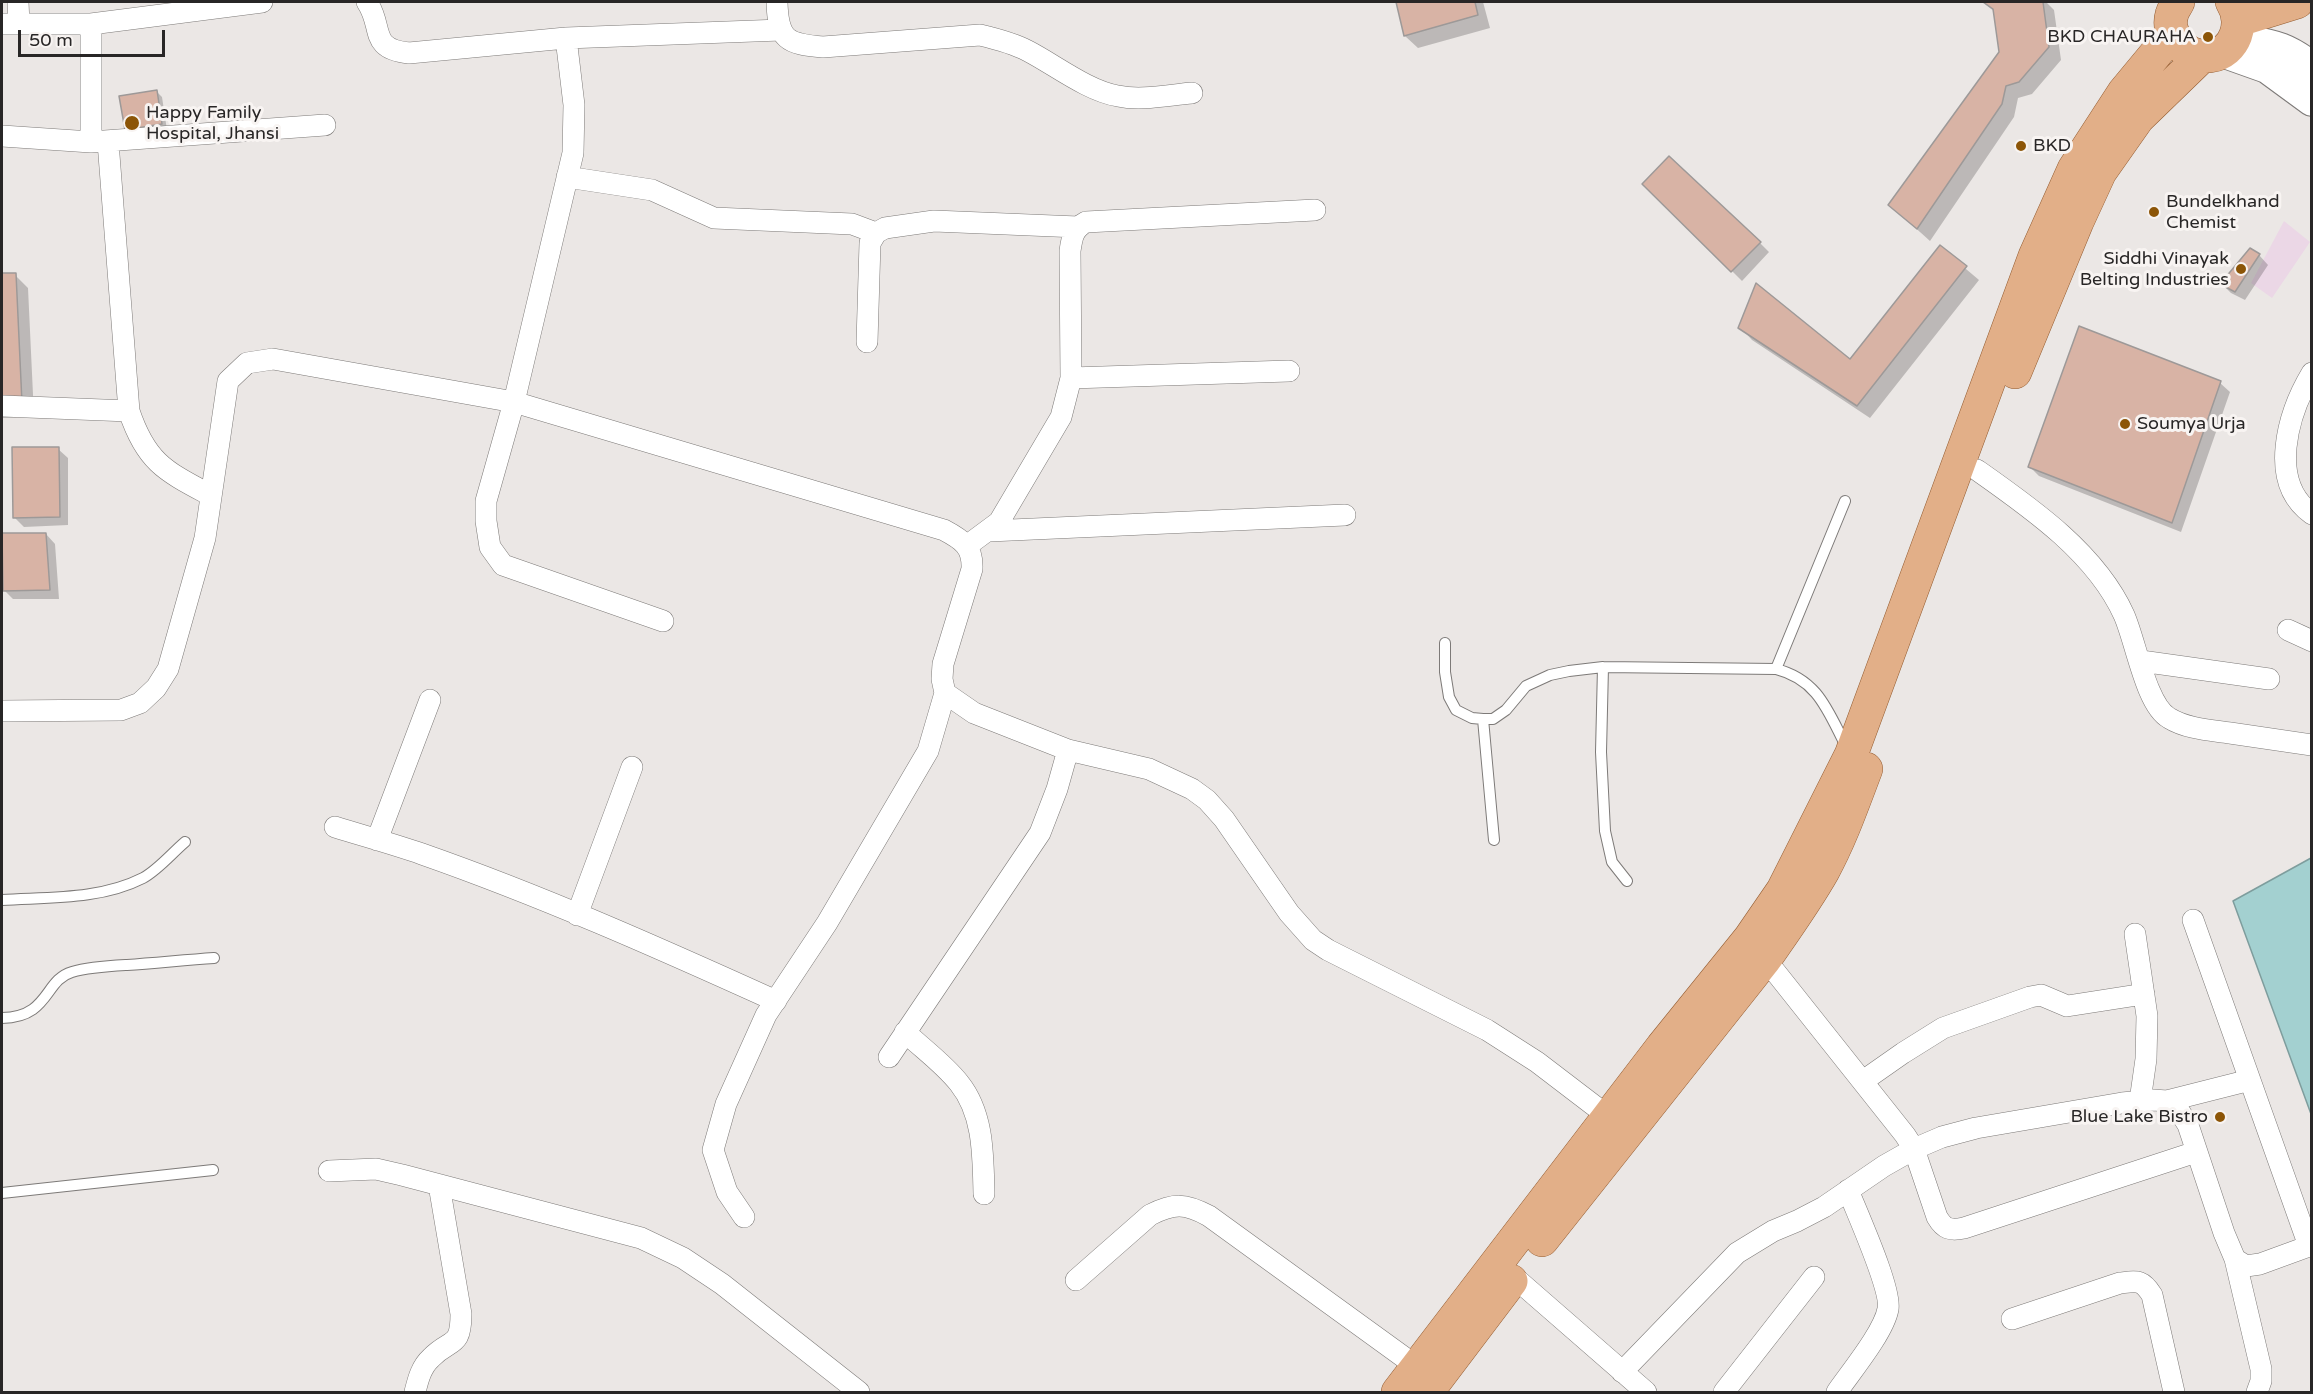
<!DOCTYPE html>
<html>
<head>
<meta charset="utf-8">
<style>
	body { margin:0 }
	#map { position:relative; width:2313px; height:1394px; overflow:hidden; background:#ebe7e5; font-family:"Varela Round",sans-serif }
	canvas { display:block }
	.frame { position:absolute; inset:0; border:3px solid #282626; pointer-events:none }
	.scale { position:absolute; left:18px; top:30px; width:147px; height:27px; box-sizing:border-box; border:3px solid #282626; border-top:0; padding-left:8px; font-size:18px; line-height:21px; white-space:nowrap; color:#282626; -webkit-text-stroke:4px #f8f4f2; paint-order:stroke }
</style>
</head>
<body>
<div id="map">
<canvas width="2313" height="1394"></canvas>
<div class="frame"></div>
<div class="scale">50 m</div>
</div>
<script>
const context = document.querySelector('canvas').getContext('2d');
context.lineJoin = 'round';
function paint(path, color) { context.fillStyle = color; context.fill(path, 'evenodd'); }
function strokePath(path, color, width, dash) { context.strokeStyle = color; context.lineWidth = width; context.lineCap = dash ? 'butt' : 'round'; context.setLineDash(dash || []); context.stroke(path); }
function label(font, color, halo, rows, align = 'center') {
  context.font = font + ' "Varela Round",sans-serif'; context.lineWidth = 6; context.setLineDash([]); context.textBaseline = 'middle'; context.strokeStyle = halo; context.fillStyle = color; for (const [text, x, y, turn = 0] of rows) {
    context.save(); context.translate(x, y); context.rotate((+turn || 0) * Math.PI / 180); context.textAlign = isNaN(turn) ? turn : align; if (halo) context.strokeText(text, 0, 0); context.fillText(text, 0, 0); context.restore();
  }
}
paint(new Path2D(`
	M2284,221L2310,242L2272,298L2251,283Z`), '#ebd7e6');
const water = new Path2D(`
	M2311,858V1114L2233,901Z`);
paint(water, '#a3d0d0');
strokePath(water, '#7e9d9d', 1.5);
paint(new Path2D(`
	M1397,2H1483L1490,28L1418,48L1405,36Z
	M1982,2H2046L2054,10L2061,60L2032,94L2018,98L2014,117L1930,241L1890,205L2000,52L1995,12Z
	M156,91L162,97L167,130L132,136L121,97Z
	M1645,184L1760,243L1769,252L1742,281Z
	M1940,247L1979,280L1870,418L1752,340L1740,327L1850,361Z
	M2259,255L2268,265L2245,300L2231,293L2222,284Z
	M2,274L15,275L28,288L34,416L2,418Z
	M2220,383L2230,392L2181,532L2039,476L2030,467Z
	M58,449L68,458V525L24,527L15,518Z
	M46,534L55,544L59,599H13L4,590Z`), '#0003');
const building = new Path2D(`
	M1396,2H1475L1478,15L1404,36Z
	M1983,2H2043L2049,47L2019,82L2006,86L2002,104L1917,229L1888,205L1999,52L1993,9Z
	M157,90L162,124L125,130L119,96Z
	M1669,156L1761,242L1731,272L1642,184Z
	M1940,245L1967,266L1857,406L1738,328L1756,283L1850,359Z
	M2250,248L2260,254L2235,292L2220,284Z
	M2,273H16L22,403L2,405Z
	M2079,326L2221,381L2172,523L2028,467Z
	M12,447H59L60,517L13,518Z
	M2,533H46L50,590L3,591Z`);
paint(building, '#d8b3a5');
strokePath(building, '#9d9998', 1.5);
const lane = new Path2D(`
	M1445,643V672L1449,697L1456,710L1472,718L1483,719H1493L1506,710L1526,686L1550,675L1569,671L1603,667L1776,669C1819,680 1828,712 1847,748
	M1603,667L1601,752L1605,831L1612,862L1627,881
	M1776,669L1845,501
	M1483,719L1494,840
	M2,900C48,897 100,900 143,878C158,870 172,853 185,842
	M2,1018C50,1017 44,980 72,972C89,967 109,966 127,965C156,963 185,960 214,958
	M2,1193L213,1170`);
const street = new Path2D(`
	M18,2L19,24
	M367,2C384,27 368,49 409,53L566,38L781,30
	M777,2C778,40 787,44 823,47L980,35C997,39 1013,43 1028,51C1055,65 1088,91 1118,96C1141,101 1168,95 1192,93
	M2,24H91L262,2
	M91,24V142L325,125
	M566,38L574,105L573,153L514,402L486,501V521L490,547L503,565L663,621
	M2,136L91,142
	M108,142L129,411C146,462 165,471 210,495
	M567,177L652,190L714,218L852,224L876,233
	M867,342L870,243L876,233L885,228L934,221L1078,227
	M2312,373C2288,413 2267,482 2312,514
	M1071,378L1289,371
	M2,406L129,411
	M1977,470C2031,508 2096,553 2124,615C2136,642 2146,705 2169,718C2187,729 2210,730 2230,733C2257,737 2284,741 2312,745
	M989,531L1345,515
	M968,545L999,522L1061,417L1071,378L1070,251C1072,237 1073,229 1086,222L1315,210
	M2288,630L2312,641
	M2141,661L2269,679
	M2,711L121,710L140,703L156,688L168,669L205,538L228,381L247,363L273,359L514,402L944,530C963,540 973,547 972,569L943,664L942,679L945,693L974,713L1068,750L1149,769L1192,789L1207,800L1224,819L1289,913L1313,940L1328,950L1487,1030L1537,1062L1609,1117
	M335,827C364,836 393,844 422,854C542,896 659,948 776,1001
	M377,840L430,700
	M577,915L632,767
	M2193,920L2309,1246
	M2135,934L2147,1016L2146,1059L2140,1101
	M1758,950L1905,1135L1914,1149L1937,1217C1944,1229 1950,1231 1964,1228L2196,1152
	M905,1032C923,1049 944,1064 959,1083C984,1114 983,1156 984,1194
	M889,1057L1040,833L1057,789L1068,750
	M1863,1081L1903,1053L1943,1028L2030,997L2041,995L2067,1006L2144,994
	M2167,1101L2250,1080
	M329,1171L376,1169L402,1175L641,1238L683,1258L722,1284L859,1392
	M744,1217L727,1192L713,1150L726,1104L766,1015L827,923L928,751L945,693
	M2235,1259L2261,1369V1381L2257,1392
	M1514,1277L1646,1392
	M1076,1280L1150,1215C1174,1203 1185,1203 1209,1216L1427,1374
	M2012,1319L2120,1283C2137,1281 2142,1279 2152,1295L2174,1392
	M1622,1372L1737,1253L1773,1231L1797,1221L1824,1207L1884,1166L1914,1149L1942,1137L1976,1128L2122,1103L2153,1100L2167,1101L2178,1109L2188,1125L2224,1233L2235,1259L2246,1266L2260,1264L2312,1245
	M415,1392C418,1380 421,1367 431,1358C450,1338 461,1349 461,1314L439,1185
	M1724,1392L1814,1277
	M1837,1392C1850,1373 1884,1332 1888,1309C1892,1290 1857,1213 1848,1190`);
const secondary = new Path2D(`
	M2236,38C2270,45 2283,44 2312,67
	M2222,52L2267,68L2312,101`);
const primary = new Path2D(`
	M2178,2C2176,6 2173,10 2172,14C2165,37 2187,59 2210,56C2236,53 2245,22 2232,2
	M2239,20L2297,2
	M2015,372L2077,222L2100,172L2138,118L2201,57
	M1542,1240L1765,959C1785,930 1806,901 1823,871C1841,838 1853,803 1866,769
	M1398,1392L1662,1047L1750,938L1783,890L1851,755L2035,256L2074,169L2124,92L2173,33
	M1427,1392L1511,1281`);
strokePath(lane, '#7d7a78', 12);
strokePath(street, '#7d7a78', 22);
strokePath(secondary, '#7d7a78', 32);
strokePath(primary, '#945d32', 34);
strokePath(lane, '#fff', 10);
strokePath(street, '#fff', 21);
strokePath(secondary, '#fff', 30);
strokePath(primary, '#e2af88', 33);
for (const [x, y, r, color] of [
	[2208,37,6,"#8c5507"],
	[132,123,8,"#8c5507"],
	[2021,146,6,"#8c5507"],
	[2154,212,6,"#8c5507"],
	[2241,269,6,"#8c5507"],
	[2125,424,6,"#8c5507"],
	[2220,1117,6,"#8c5507"]
]) { const dot = new Path2D(); dot.arc(x, y, r, 0, 2 * Math.PI); context.fillStyle = color; context.fill(dot); strokePath(dot, '#f8f4f2', 2); }
label('18px', '#282626', '#f8f4f2', [
	["BKD CHAURAHA",2196,37,"right"],
	["Happy Family",146,113],
	["Hospital, Jhansi",146,134],
	["BKD",2033,146],
	["Bundelkhand",2166,202],
	["Chemist",2166,223],
	["Siddhi Vinayak",2229,259,"right"],
	["Belting Industries",2229,280,"right"],
	["Soumya Urja",2137,424],
	["Blue Lake Bistro",2208,1117,"right"]
], 'left');
</script>
</body>
</html>
